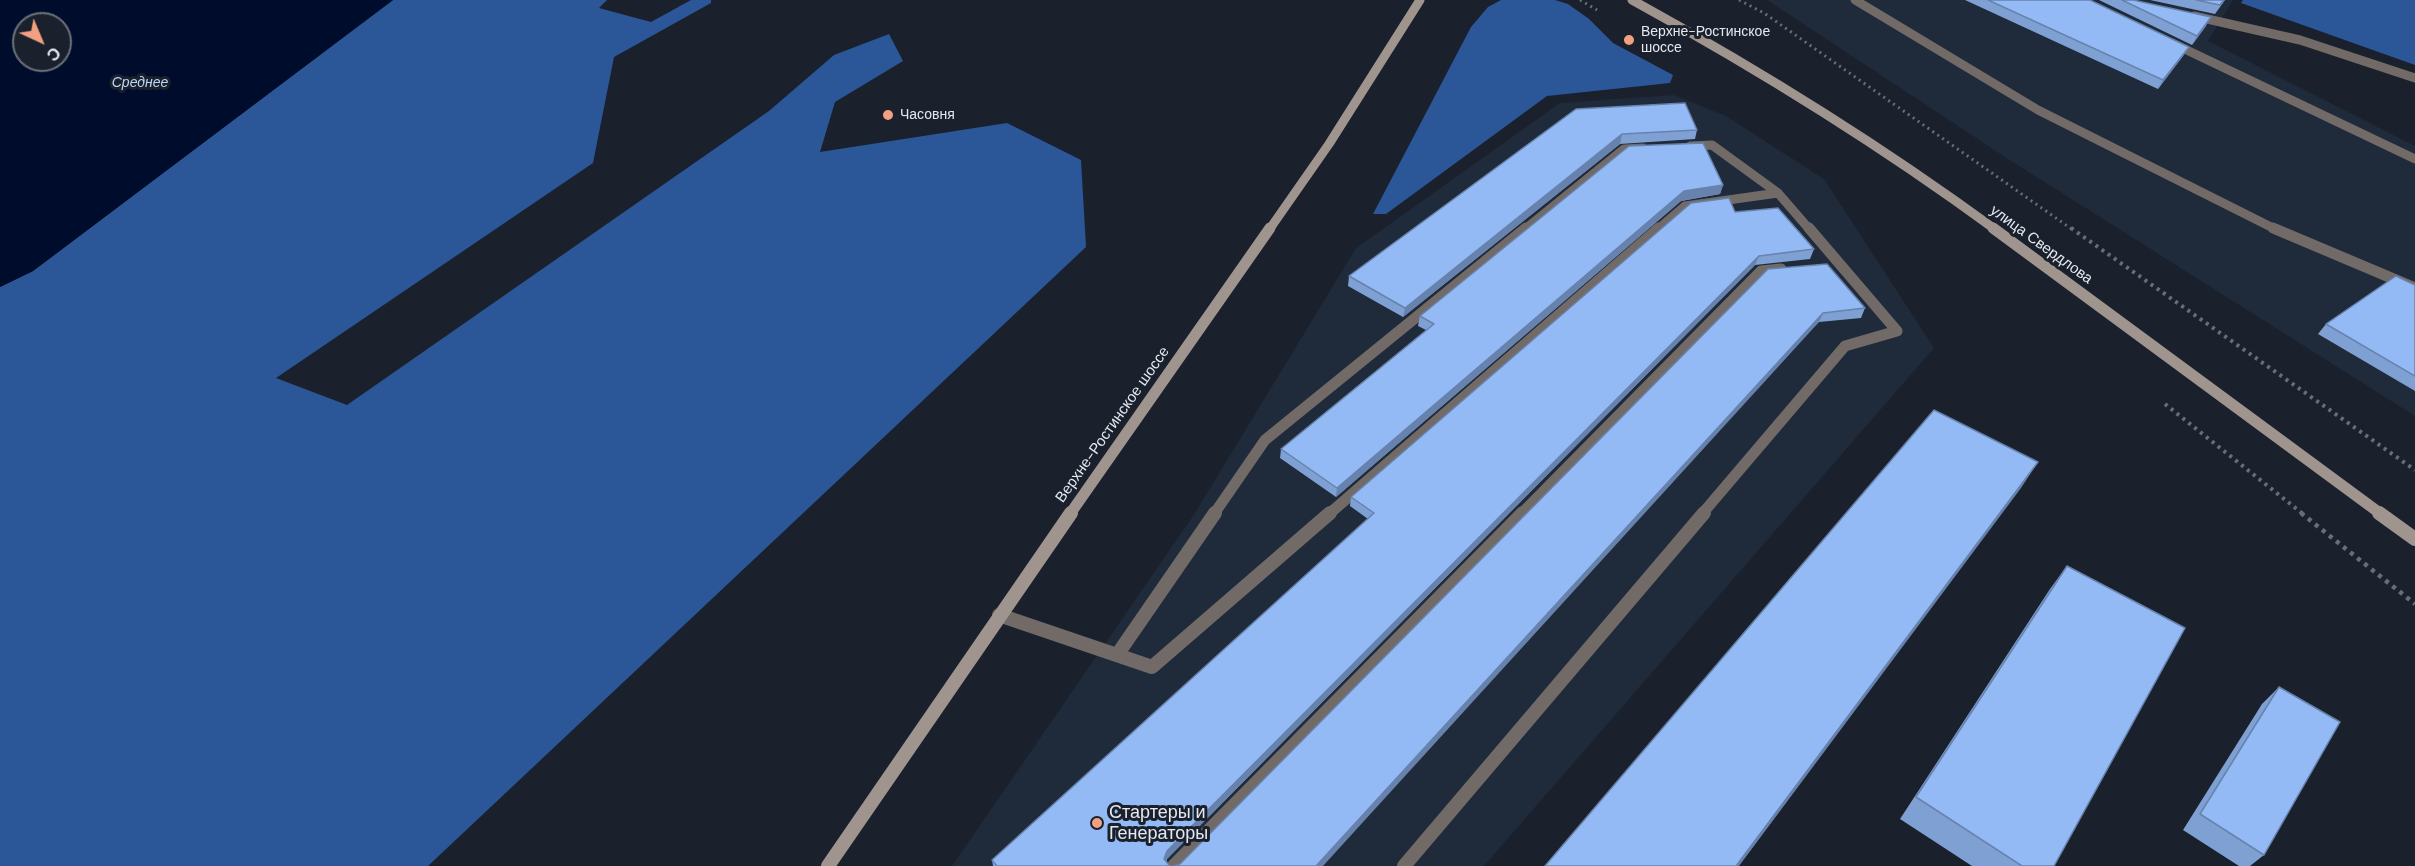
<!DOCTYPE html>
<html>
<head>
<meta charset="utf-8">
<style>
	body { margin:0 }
	#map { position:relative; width:2415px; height:866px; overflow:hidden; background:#1a212c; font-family:"DM Sans",sans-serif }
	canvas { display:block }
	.north { position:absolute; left:12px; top:12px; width:60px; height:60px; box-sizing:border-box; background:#1a212c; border:2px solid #6b717b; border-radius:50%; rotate:136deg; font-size:16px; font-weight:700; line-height:24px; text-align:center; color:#e4e9f1 }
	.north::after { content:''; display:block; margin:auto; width:21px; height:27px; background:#f2a081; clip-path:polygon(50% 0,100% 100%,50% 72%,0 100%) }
</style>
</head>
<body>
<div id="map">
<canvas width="2415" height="866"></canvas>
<div class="north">С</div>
</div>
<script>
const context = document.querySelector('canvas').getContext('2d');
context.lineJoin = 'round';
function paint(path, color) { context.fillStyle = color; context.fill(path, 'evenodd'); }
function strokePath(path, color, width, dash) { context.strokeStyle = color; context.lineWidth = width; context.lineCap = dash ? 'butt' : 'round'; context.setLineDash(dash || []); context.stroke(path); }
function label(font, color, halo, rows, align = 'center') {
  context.font = font + ' "DM Sans",sans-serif'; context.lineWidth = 6; context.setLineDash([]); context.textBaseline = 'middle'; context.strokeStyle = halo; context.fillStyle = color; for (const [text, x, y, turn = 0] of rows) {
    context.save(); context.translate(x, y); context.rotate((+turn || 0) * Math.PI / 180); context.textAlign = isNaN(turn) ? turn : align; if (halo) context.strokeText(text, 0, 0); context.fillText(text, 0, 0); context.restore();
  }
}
paint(new Path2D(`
	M1767,0H2233L2208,41L2415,146V416L2008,159Z
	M1674,95L1726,116L1824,179L1934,348L1484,866H952L1195,513L1356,248L1560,103Z`), '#1f2a3a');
paint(new Path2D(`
	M393,0H607L599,8L651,22L691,0H711V3L614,57L593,163L276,378L347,405L769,111L834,55L889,34L903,61L835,102L820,152L1007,123L1081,160L1086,247L428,866H0V287L33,271Z
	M1501,0H1555L1568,4L1589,19L1613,43L1673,75L1670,83L1547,96L1386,214H1373L1471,27L1488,7Z
	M2243,0H2415V65L2241,3Z`), '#2b5698');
paint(new Path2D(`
	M0,0H393L33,271L0,287ZM24,24H60V60H24Z`), '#000c2c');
strokePath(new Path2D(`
	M1580,0L1597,10
	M1739,0L1764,13L2073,230`), '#686e78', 3, [2, 4]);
strokePath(new Path2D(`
	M2071,228L2415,470
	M2165,404L2303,514`), '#686e78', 4, [3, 4.5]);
strokePath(new Path2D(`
	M2301,513L2415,604`), '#686e78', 4.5, [4, 5]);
strokePath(new Path2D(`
	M1855,0L2038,110L2277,230
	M2194,16L2300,40L2415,78
	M2172,43L2415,159
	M1690,146L1712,145L1778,193L1810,230
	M1524,230L1624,149L1643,148
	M1657,230L1685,206L1778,193`), '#726a67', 9);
strokePath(new Path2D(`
	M2273,228L2415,288
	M1214,514L1265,440L1526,228
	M1329,514L1659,228
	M1521,514L1761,271L1781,269
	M1702,514L1845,346L1897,331L1809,228`), '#726a67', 11);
strokePath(new Path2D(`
	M999,615L1152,667L1330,513
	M1117,655L1215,513
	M1174,866L1523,513
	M1404,866L1704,513`), '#726a67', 14);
strokePath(new Path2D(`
	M1632,0C1758,69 1880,145 1996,230
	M1269,230L1329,144L1420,0`), '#a0948f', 9);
strokePath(new Path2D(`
	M1993,228L2381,514
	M1070,514L1270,228`), '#a0948f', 11);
strokePath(new Path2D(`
	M2379,513L2415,539
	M828,866L1071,513`), '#a0948f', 14);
paint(new Path2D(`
	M1965,0H2090L2189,47L2183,56L2158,89Z
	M2099,0H2133L2206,26L2192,45Z
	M2150,0H2225L2215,14Z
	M1576,109L1697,130L1695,139L1620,144L1403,317L1348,286L1349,276Z
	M1629,146L1723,185L1720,194L1681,201L1336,497L1280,458L1281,449L1426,330L1418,326L1420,316Z
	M1735,212L1814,249L1810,259L1755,265L1167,859V862L1170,866H993L992,860L1368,519L1350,506L1351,497Z
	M1768,269L1865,308L1861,318L1819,322L1180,864Z
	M2415,285V391L2318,334L2326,324Z
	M2067,566L2054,866H1972L1900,819L2050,589Z
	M2279,687L2264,855L2250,866H2239L2183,830L2262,704Z`), '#7ea0d3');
paint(new Path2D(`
	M2211,17L2206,26L2192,45L2197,36Z
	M2189,47L2183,56L2158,89L2163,80Z
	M1622,134L1620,144L1403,317L1405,308Z
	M1723,185L1720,194L1681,201L1336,497L1337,488L1684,191Z
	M1759,256L1755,265L1167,859L1165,866L1164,859L1167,851Z
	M1823,313L1819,322L1323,866H1316Z
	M2038,462L2021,488L1739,866H1736Z`), '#6782ac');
const building = new Path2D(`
	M1988,0H2090L2189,47L2163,80Z
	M2122,0H2133L2211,17L2197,36Z
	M2196,0H2224L2220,5Z
	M1685,103L1697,130L1622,134L1405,308L1349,276L1576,109Z
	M1703,143L1723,185L1684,191L1337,488L1281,449L1434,324L1420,316L1629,146Z
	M1729,198L1735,212L1778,208L1814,249L1759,256L1167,851L1164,859L1170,866H997L992,860L1374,513L1351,497L1691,203Z
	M1827,264L1865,308L1823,313L1316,866H1173L1180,864L1768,269Z
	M2396,276L2415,285V376L2326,324Z
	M1934,410L2038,462L1736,866H1545Z
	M2067,566L2185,628L2054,866H2022L1916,797Z
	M2279,687L2340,722L2264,855L2200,814Z`);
paint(building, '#93baf5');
strokePath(building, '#6782ac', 1.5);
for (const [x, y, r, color] of [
	[1629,40,6,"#f2a081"],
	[888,115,6,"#f2a081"],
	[1097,823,6,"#f2a081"]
]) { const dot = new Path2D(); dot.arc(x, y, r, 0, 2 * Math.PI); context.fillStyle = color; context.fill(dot); strokePath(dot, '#1a212c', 2); }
label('14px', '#e4e9f1', '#1a212c', [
	["Верхне-Ростинское",1641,32],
	["шоссе",1641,48],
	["Часовня",900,115]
], 'left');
label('italic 14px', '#bcd5fb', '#1a212c', [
	["Среднее",140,83]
]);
label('15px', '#e4e9f1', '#1a212c', [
	["улица Свердлова",2041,245,36],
	["Верхне-Ростинское шоссе",1113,425,-55]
]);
label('18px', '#e4e9f1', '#1a212c', [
	["Стартеры и",1109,813],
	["Генераторы",1109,834]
], 'left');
</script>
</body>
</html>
